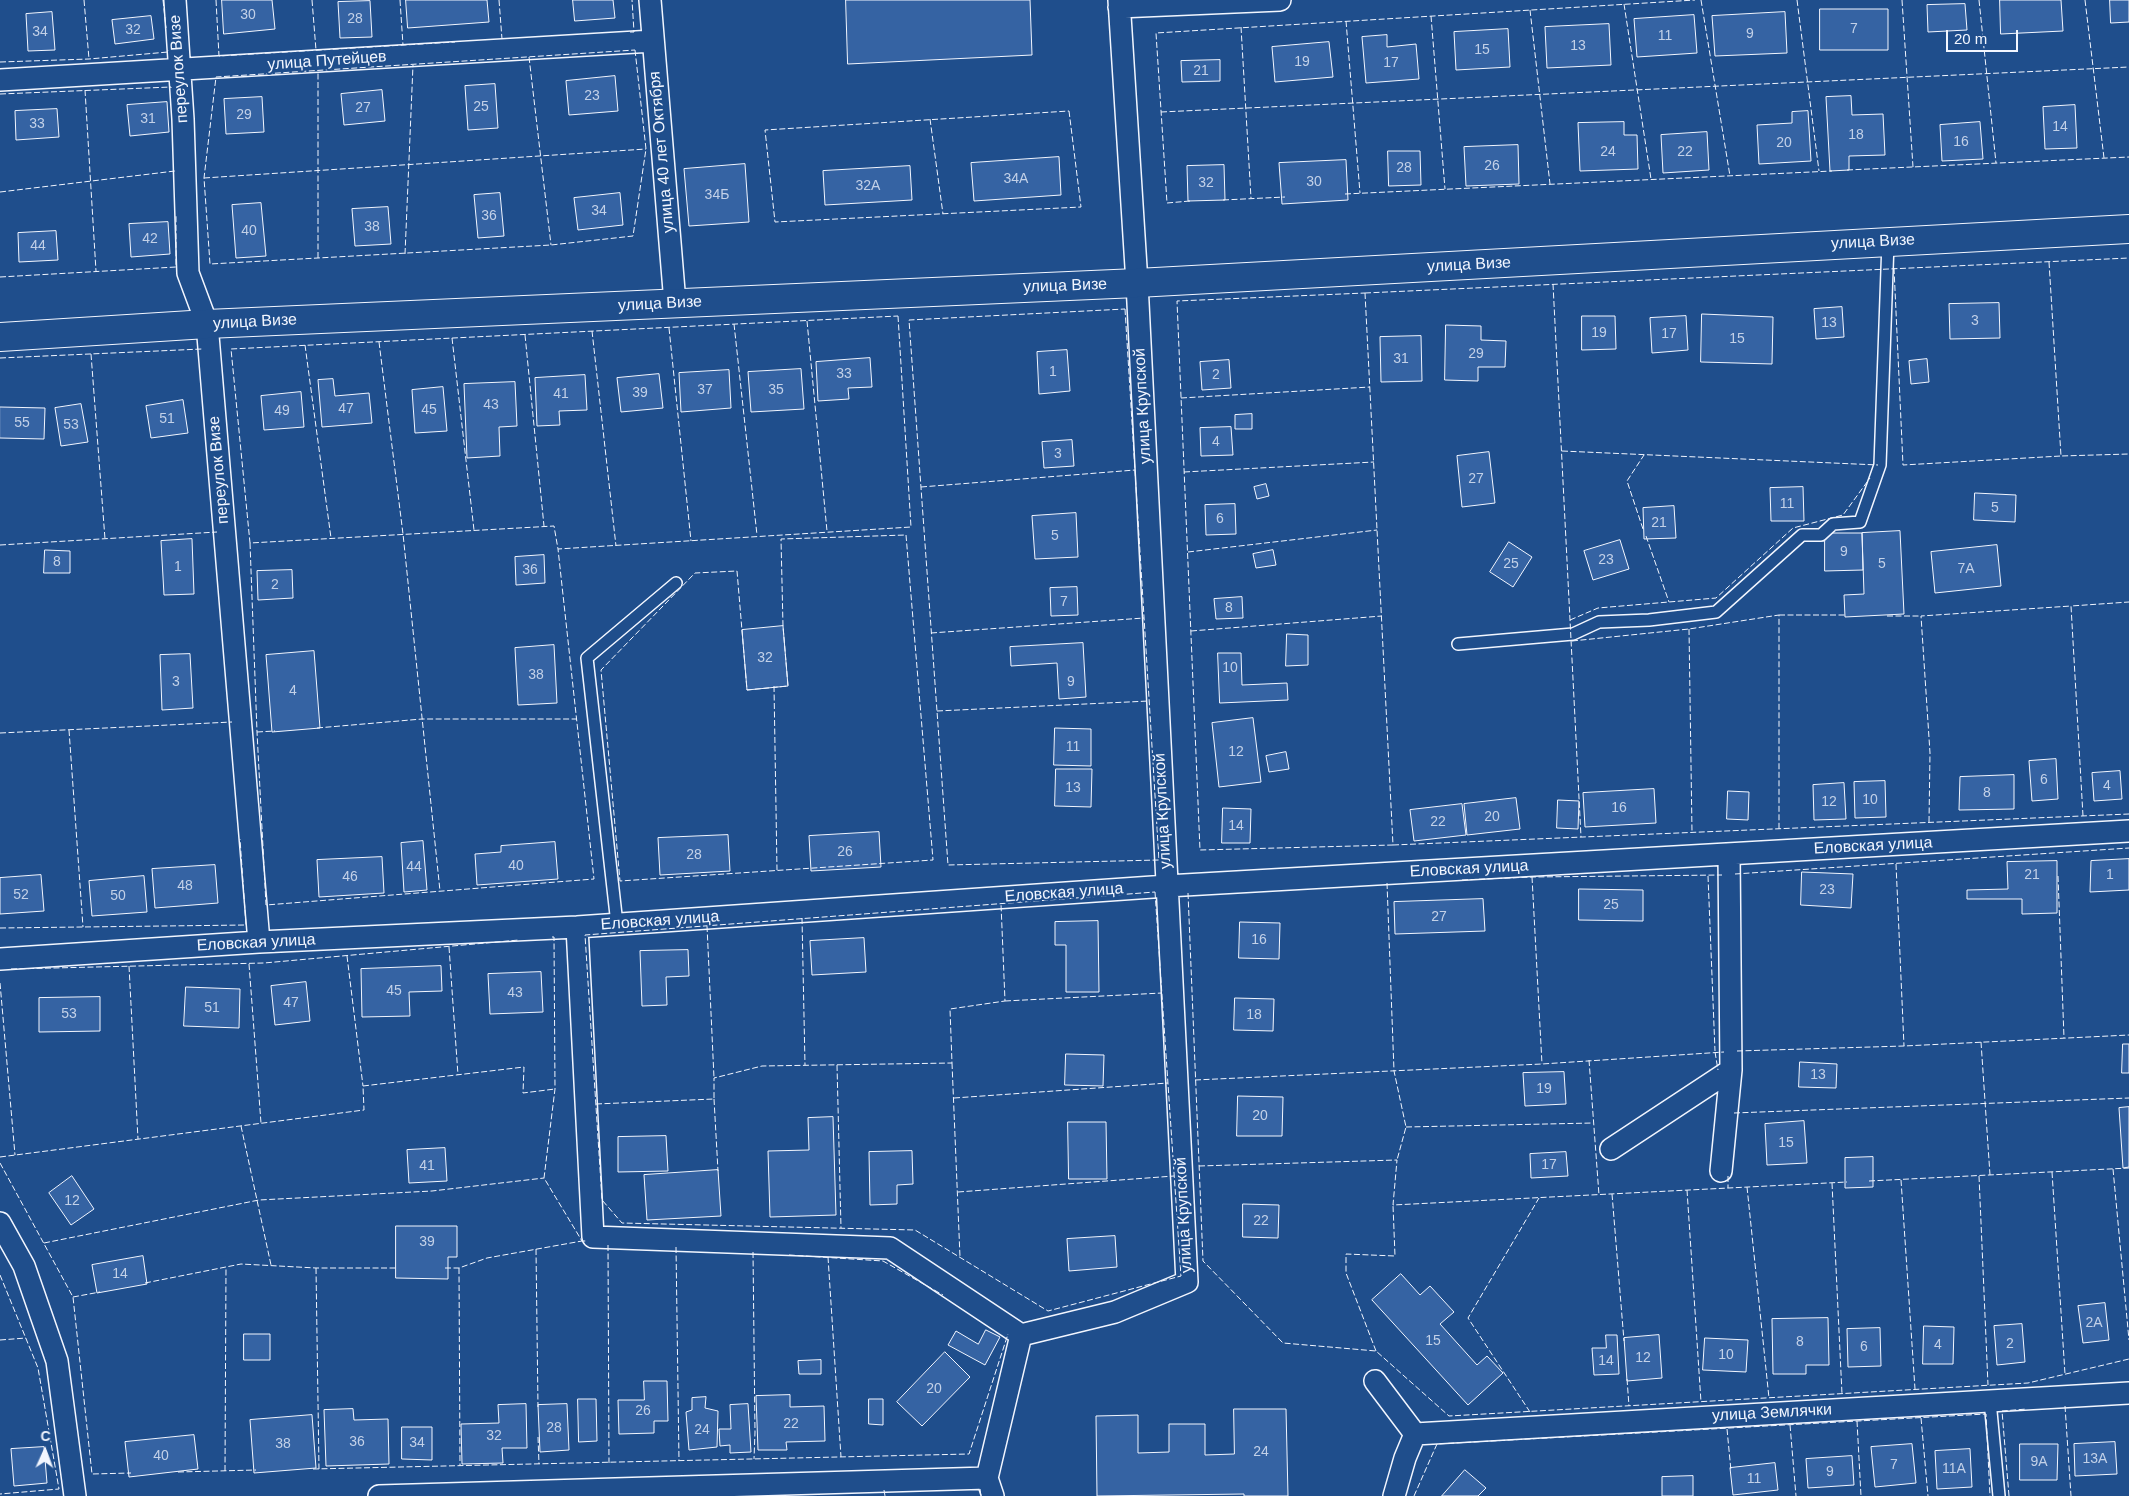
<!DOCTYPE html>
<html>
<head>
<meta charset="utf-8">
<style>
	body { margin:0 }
	#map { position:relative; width:2129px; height:1496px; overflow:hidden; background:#1f4e8c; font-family:Helvetica,sans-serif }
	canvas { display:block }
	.north { position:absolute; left:20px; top:1426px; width:50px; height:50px; -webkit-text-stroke:4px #1f4e8c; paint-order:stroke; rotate:2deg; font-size:14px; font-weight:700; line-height:20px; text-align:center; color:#f2f6ff }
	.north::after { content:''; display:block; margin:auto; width:18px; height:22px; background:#f2f6ff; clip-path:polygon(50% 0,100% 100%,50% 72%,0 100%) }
	.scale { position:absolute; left:1946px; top:30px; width:72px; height:22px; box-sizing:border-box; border:2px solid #f2f6ff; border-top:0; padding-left:6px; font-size:15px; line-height:18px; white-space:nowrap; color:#f2f6ff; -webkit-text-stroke:4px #1f4e8c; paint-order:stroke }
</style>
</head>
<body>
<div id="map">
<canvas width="2129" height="1496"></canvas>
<div class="north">С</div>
<div class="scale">20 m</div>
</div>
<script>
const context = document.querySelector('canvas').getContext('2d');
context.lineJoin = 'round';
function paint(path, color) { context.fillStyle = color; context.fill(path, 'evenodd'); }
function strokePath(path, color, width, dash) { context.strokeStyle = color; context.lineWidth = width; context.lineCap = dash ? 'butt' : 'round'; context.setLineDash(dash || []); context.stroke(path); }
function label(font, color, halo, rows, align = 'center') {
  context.font = font + ' Helvetica,sans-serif'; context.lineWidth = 4; context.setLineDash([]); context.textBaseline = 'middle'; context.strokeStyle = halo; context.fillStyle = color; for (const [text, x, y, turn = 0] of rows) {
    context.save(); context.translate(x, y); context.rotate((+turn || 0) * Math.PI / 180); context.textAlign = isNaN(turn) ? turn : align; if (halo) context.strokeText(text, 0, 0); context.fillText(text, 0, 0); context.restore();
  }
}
const building = new Path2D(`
	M222,0H272L275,29L224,34Z
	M406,0H487L489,22L408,28Z
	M573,0H613L615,18L575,21Z
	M846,0H1030L1032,55L848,64Z
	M2000,0H2061L2063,31L2001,34Z
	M2110,0H2129V22L2111,23Z
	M370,1L372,37L340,38L338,2Z
	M1965,4L1967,30L1928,32L1927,5Z
	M1820,9H1888V50H1820Z
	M52,12L55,50L28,51L26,14Z
	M1785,12L1787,53L1715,56L1712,16Z
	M1694,15L1697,53L1637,57L1634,19Z
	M151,16L154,39L115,44L112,20Z
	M1609,24L1611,65L1547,68L1545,27Z
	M1508,29L1510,67L1456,70L1454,32Z
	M1387,35V47L1416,44L1419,79L1366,83L1362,37Z
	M1329,42L1333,77L1275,82L1272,47Z
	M1220,60V81L1182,82L1181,61Z
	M615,76L618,111L569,115L566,81Z
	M495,84L498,128L468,130L465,86Z
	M382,90L385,121L344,125L341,94Z
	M1851,96L1852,115L1883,114L1885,155L1849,156V170L1830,171L1826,97Z
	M262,97L264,132L226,134L224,99Z
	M167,102L169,132L130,136L127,105Z
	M2075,105L2077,148L2045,149L2043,107Z
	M57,109L59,137L16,140L15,111Z
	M1808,111L1811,161L1759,164L1757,125L1792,123V112Z
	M1624,122V135H1637L1638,169L1580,171L1578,123Z
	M1980,122L1983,159L1942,161L1940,125Z
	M1707,132L1709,170L1663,173L1661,135Z
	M1518,145L1519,184L1466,186L1464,147Z
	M1388,151H1420L1421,185L1389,186Z
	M1059,157L1061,195L974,201L971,163Z
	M1346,160L1348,200L1282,204L1279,163Z
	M745,164L749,222L689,226L684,169Z
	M1224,165L1225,200L1188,201L1187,166Z
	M910,166L912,200L825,205L823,171Z
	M500,193L504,236L478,238L474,195Z
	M620,193L623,225L578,230L574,198Z
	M261,203L266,256L236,258L232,205Z
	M388,207L391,244L355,246L352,209Z
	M168,222L170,254L131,257L129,224Z
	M56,231L58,260L19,262L18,233Z
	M1999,303L2000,338L1950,339L1949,304Z
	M1842,307L1844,337L1816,339L1814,309Z
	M1702,314L1773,317L1772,364L1701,362Z
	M1582,316H1615L1616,349L1582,350Z
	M1686,316L1688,350L1652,353L1650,318Z
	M1446,325L1481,326V340L1506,341L1505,367H1478V381L1445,380Z
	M1421,336L1422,381L1381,382L1380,337Z
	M1067,350L1070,391L1039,394L1037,352Z
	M870,358L872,387L848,388L849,399L818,401L816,362Z
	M1927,359L1929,382L1911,384L1909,361Z
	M1229,360L1231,388L1202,390L1200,362Z
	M801,369L804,409L751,412L748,372Z
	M729,370L731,408L681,412L679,373Z
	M659,374L663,408L621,412L617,378Z
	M585,375L587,410L559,411L560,425L537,426L535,378Z
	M333,379L335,396L369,393L372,423L322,427L318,380Z
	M515,382L517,426L499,427L500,456L467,458L464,384Z
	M443,387L447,431L415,433L412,390Z
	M301,392L304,427L264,430L261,396Z
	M183,400L188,433L151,438L146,406Z
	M81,404L88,442L61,446L55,408Z
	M0,407L45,408L44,439L0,438Z
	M1252,414V429H1235V415Z
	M1231,427L1233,455L1201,456L1200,428Z
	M1072,440L1074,466L1044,468L1042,442Z
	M1489,452L1495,503L1462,507L1457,456Z
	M1266,484L1269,496L1257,499L1254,487Z
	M1803,487L1804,521H1771L1770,488Z
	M1975,493L2016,495L2015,522L1974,520Z
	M1235,504L1236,534L1206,535L1205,505Z
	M1674,506L1676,538L1644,539L1643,508Z
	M1076,513L1078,557L1035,559L1032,516Z
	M1900,531L1904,614L1845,617L1844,595L1864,594L1862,533Z
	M1825,533H1862L1863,570L1825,571Z
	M192,539L194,594L164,595L161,541Z
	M1620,540L1629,569L1593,580L1584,551Z
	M1509,542L1532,557L1513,587L1490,572Z
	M1997,545L2001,586L1935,593L1931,552Z
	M45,550L70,551V573H44Z
	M1273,550L1276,565L1256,568L1253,554Z
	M544,555L545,583L516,585L515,557Z
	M292,570L293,598L258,600L257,571Z
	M1077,587L1078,615L1051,616L1050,588Z
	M1242,597L1243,618L1216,619L1214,599Z
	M783,626L788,686L747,690L742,630Z
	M1287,634L1308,635V665L1286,666Z
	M1083,643L1086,697L1059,699L1057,663L1011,666L1010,647Z
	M554,645L557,703L518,705L515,648Z
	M314,651L320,728L272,732L266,655Z
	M1218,653H1241L1242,685L1287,683L1288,700L1220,703Z
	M190,654L193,708L162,710L160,655Z
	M1253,718L1261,782L1219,787L1212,723Z
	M1055,728L1091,729V766L1054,765Z
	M1286,752L1289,769L1269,772L1266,756Z
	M2056,759L2058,799L2032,801L2029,761Z
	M1056,769H1092L1091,807L1055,806Z
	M2120,771L2122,799L2094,801L2092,773Z
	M2014,775V809L1959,810L1960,777Z
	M1885,781L1886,817L1855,818L1854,782Z
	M1844,783L1846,819L1814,820L1813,785Z
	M1654,789L1656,823L1585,827L1583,793Z
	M1728,791L1749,792L1748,820L1727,819Z
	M1516,798L1520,829L1467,835L1464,804Z
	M1558,800L1579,801L1578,829L1557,828Z
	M1462,804L1466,835L1414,841L1410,810Z
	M1223,808L1251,809L1250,843H1222Z
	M879,832L881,867L811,871L809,836Z
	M728,835L730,871L660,875L658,838Z
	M423,841L427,890L404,892L401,843Z
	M555,842L558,879L477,885L475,854L501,852V846Z
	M382,857L384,893L319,897L317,860Z
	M2129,859V890L2090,892L2091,861Z
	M2057,861V913L2022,914V899H1967V890L2008,889L2007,862Z
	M215,865L218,903L155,908L152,869Z
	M1802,872L1853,874L1851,908L1801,905Z
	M41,875L44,911L0,914V878Z
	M144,876L147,912L92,916L89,881Z
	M1579,889L1643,890V921L1579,920Z
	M1483,899L1485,931L1395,934L1394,902Z
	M1098,921L1099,992H1066V945H1055V922Z
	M1240,922L1280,923L1279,959L1239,958Z
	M864,938L866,972L812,975L810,941Z
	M688,950L689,976L666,977L667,1005L642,1006L640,951Z
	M441,966L442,991L409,992L410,1016L362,1017L361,969Z
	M541,972L543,1012L490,1014L488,974Z
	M306,982L310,1021L275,1025L271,986Z
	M186,987L240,989L239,1028L184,1026Z
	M100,997V1031L39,1032V998Z
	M1235,998L1274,999L1273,1031L1234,1030Z
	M2123,1044H2129V1073H2122Z
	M1066,1054L1104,1055L1103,1086L1065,1085Z
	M1800,1062L1837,1064L1836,1088L1799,1087Z
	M1564,1072L1566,1104L1525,1106L1523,1073Z
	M1238,1096L1283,1097L1282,1136H1237Z
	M2129,1107V1167L2123,1168L2119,1108Z
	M833,1117L836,1215L770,1217L768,1151L809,1150L808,1118Z
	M1804,1121L1807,1163L1767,1165L1765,1124Z
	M1068,1122H1106L1107,1179H1069Z
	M666,1136L668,1171L618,1172V1137Z
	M445,1148L447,1181L409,1183L407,1150Z
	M912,1151L913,1184L897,1185V1204L870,1205L869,1152Z
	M1566,1152L1568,1176L1531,1178L1530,1154Z
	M1873,1157V1187L1845,1188V1158Z
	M718,1170L721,1216L647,1220L644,1175Z
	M72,1176L94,1209L71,1225L49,1193Z
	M1243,1204L1279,1205L1278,1238L1243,1237Z
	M396,1226H457V1257H448V1279L396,1278Z
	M1115,1236L1117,1267L1069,1271L1067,1239Z
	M143,1256L147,1284L97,1293L92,1265Z
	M1401,1274L1420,1295L1430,1286L1454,1312L1440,1324L1477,1365L1487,1356L1503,1373L1468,1405L1372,1300Z
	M2105,1303L2109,1340L2083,1343L2078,1306Z
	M1828,1318L1829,1365H1806V1374H1773L1772,1319Z
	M2022,1324L2025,1362L1997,1365L1994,1326Z
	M1924,1326L1954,1327L1953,1364H1923Z
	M1880,1328L1881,1366L1848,1367L1847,1329Z
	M986,1330L1000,1337L985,1365L948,1345L956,1331L978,1344Z
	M244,1334H270V1360H244Z
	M1606,1335H1617L1619,1374L1594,1375L1592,1348H1606Z
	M1659,1335L1662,1378L1627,1381L1624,1338Z
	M1705,1338L1748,1340L1746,1372L1703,1370Z
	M945,1352L970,1377L922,1426L897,1402Z
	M821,1360V1374H799L798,1361Z
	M644,1381H667L668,1421H654V1433L619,1434L618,1400H644Z
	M790,1395V1407L824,1406L825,1441L786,1442L787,1450H758L756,1396Z
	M706,1397L705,1408L718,1411L717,1447L689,1450L686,1412L692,1410V1398Z
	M578,1399H596L597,1441L579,1442Z
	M869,1399H883V1425L869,1424Z
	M526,1404L527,1448H502L503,1463L462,1464L461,1424L499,1423L498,1405Z
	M567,1404L569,1450L540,1452L538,1405Z
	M748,1404L751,1452L730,1453V1445L720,1446L719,1429H731L730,1405Z
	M353,1409L354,1420L388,1419L389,1464L326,1466L324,1410Z
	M1234,1409H1286L1288,1496H1244V1494L1097,1496L1096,1416L1138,1415V1453L1169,1452V1424H1205V1455L1234,1454Z
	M312,1415L316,1468L254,1473L250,1420Z
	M402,1427H432V1460L402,1459Z
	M194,1435L198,1469L129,1477L125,1442Z
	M2115,1442L2117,1474L2075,1476L2074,1444Z
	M1912,1444L1916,1483L1875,1487L1871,1447Z
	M2020,1444H2058L2057,1480H2020Z
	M44,1447L47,1483L14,1486L11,1449Z
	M1970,1449L1972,1487L1937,1489L1935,1451Z
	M1852,1456L1854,1485L1808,1488L1806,1459Z
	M1775,1463L1778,1490L1733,1495L1730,1468Z
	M1465,1470L1486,1488L1478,1496H1442Z
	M1693,1476V1496H1662V1477Z`);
paint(building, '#3563a3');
strokePath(building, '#f2f6ff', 1);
const lane = new Path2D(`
	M1458,644L1573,634L1599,622L1649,620L1716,612L1802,535H1821L1833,524L1860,522L1880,465L1888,242
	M617,924L587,658L676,583
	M1990,1401L1999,1496`);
const street = new Path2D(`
	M175,0L183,119L188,273L207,324L259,942
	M650,0L675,303
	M1119,7L1280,0
	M0,80L653,41
	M577,927L593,1237L890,1248L1021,1335
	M0,959L259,942L577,927L1167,886L2129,831
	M1611,1149L1731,1070L1729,854
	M1721,1171L1731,1070
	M0,1223L24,1266L57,1361L75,1496
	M1375,1381L1415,1434L1405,1458L1394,1496
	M1415,1434L2129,1393
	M379,1496L987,1478
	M993,1496L987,1478L1021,1335L1115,1312L1187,1282L1137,283L1119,0`);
const secondary = new Path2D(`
	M0,337L207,324L1137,283L2129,229`);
strokePath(lane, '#f2f6ff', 14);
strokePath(street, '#f2f6ff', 24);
strokePath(secondary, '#f2f6ff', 30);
strokePath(lane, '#1f4e8c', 11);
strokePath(street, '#1f4e8c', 21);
strokePath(secondary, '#1f4e8c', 28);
strokePath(new Path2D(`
	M84,0L89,59
	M163,0L166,28
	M216,0L219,56L455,42
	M312,0L316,50
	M400,0L403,45
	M499,0L502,39
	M1701,0L1730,176
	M1797,0L1819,171
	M1902,0L1913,167
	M1979,0L1996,163
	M2085,0L2104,158
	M1624,4L1651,179
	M1530,10L1550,184
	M1431,16L1445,189
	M1346,21L1360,193
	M1241,27L1251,198
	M630,32H634L632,0
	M635,50L646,149L633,236L551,245L210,264L204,178L216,77Z
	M529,57L551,245
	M0,62L89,59L168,52V50
	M85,90L96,271
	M0,94L171,87V88
	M1069,111L1081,207L775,222L765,130Z
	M1161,112L2129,67
	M930,119L943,214
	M1847,170L2129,157
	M204,178L646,149
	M0,192L175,171
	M1345,194L1832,171
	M1223,200L1285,197
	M1190,201L1167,203L1156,33L1695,0
	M405,254L413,65
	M318,258V71
	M2049,262L2061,456L2129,454
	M1894,268L1903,465L2061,456
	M0,277L176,267V216
	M1553,284L1581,837
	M1365,293L1393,845L1200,850L1177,301Z
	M1365,293L2129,258
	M1125,309L1159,860L948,865L909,320Z
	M898,316L911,527L558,549L554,526L250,543L231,349Z
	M807,321L827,531
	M734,324L757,535
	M669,328L691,541
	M592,331L616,546
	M525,335L544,526
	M452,338L474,530
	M379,342L403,534L440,891
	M305,345L331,538
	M91,354L105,539
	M0,358L202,349
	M1181,398L1370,387
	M1562,451L1878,465
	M1184,472L1374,462
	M921,487L1135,470
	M1643,529L1627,481L1644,455
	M906,535L933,860L620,881L601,670L695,573L737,571L747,690L788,686L783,626L781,539Z
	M1646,536L1669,602
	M250,543L257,732L266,905L594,879L558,549
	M0,545L217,532
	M1188,552L1377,530
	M1779,615H1847
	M1887,616H1921
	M1570,620L1598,608L1716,598L1793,528L1843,515L1870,478
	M1689,629L1692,832
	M1191,631L1382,616
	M931,633L1144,618
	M1572,641L1689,629L1779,615V829
	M774,686L777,870
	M937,711L1149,701
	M317,728L422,719H577
	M69,730L83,927
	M257,732L275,731
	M0,733L232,722
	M2083,816L2071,606L2129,602
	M1929,822L1930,753L1921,616L2071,606
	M1393,845L2129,814
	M1896,864L1904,1046
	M1735,874L2129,848
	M1708,876L1715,1051
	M2058,876L2064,1038
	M1532,877L1542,1064
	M1462,880L1532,877L1722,875
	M1387,883L1394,1071L1406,1127L1397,1160
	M1155,892L1181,1276L1048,1311L915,1230L622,1223L602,1200L585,935Z
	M1188,893L1203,1261L1283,1343L1376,1351L1449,1416L2028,1383L2129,1359
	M802,918L805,1065
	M707,926L714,1078
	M0,928L246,925L240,839
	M552,937H554L555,1089L544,1178L582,1241H587
	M449,947L458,1075
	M347,956L363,1086
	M249,964L261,1123
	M129,966L138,1139
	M11,969L264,963L519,940
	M0,983L15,1155
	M1005,1001L1162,993
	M1981,1042L1990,1175
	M1737,1051L1904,1046L2129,1035
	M1715,1052L1718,1070
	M1589,1060L1599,1195
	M952,1063L960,1257
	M837,1065L841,1228
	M1195,1080L1542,1064L1724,1052
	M954,1098L1168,1083
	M714,1099L718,1171
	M596,1104L714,1099V1078L762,1066L952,1063L950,1009L1005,1001L1001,904
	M1734,1113L2129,1098
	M241,1126L271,1265
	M1406,1127L1593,1123
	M0,1157L364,1110L363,1086L524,1067L523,1093L555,1089
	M0,1163L73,1297L92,1474L131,1473
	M1199,1166L1397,1160L1393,1205L1847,1182
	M2113,1169L2129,1340
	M2052,1172L2065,1374
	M1728,1176V1188
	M1979,1176L1988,1385
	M1901,1180L1915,1389
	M1869,1181L2129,1168
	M1832,1183L1842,1394
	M1747,1187L1769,1398
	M1687,1190L1701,1402
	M958,1192L1174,1176
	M1612,1194L1624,1341
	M44,1243L259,1200L432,1191L544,1178
	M608,1245L609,1463
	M676,1247L679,1461
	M536,1249L538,1407
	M753,1252L755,1432L754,1459
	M789,1255L883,1261L943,1295
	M828,1257L841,1457
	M316,1268L319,1469
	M445,1268H459L487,1258L582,1241
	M459,1268L460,1466
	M0,1275L38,1368L59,1489L0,1494
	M145,1283L241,1264L316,1268H398
	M73,1297L100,1292
	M0,1340L26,1338
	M1376,1351L1346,1273V1254L1395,1256L1393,1205
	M1627,1379L1629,1406
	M2065,1406L2071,1496
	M1530,1412L1468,1318L1539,1198
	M1921,1418L1928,1496
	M1857,1421L1861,1496
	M1790,1425L1796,1496
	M1727,1429L1731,1471
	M538,1437L539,1464
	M313,1469L969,1454L1008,1334
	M225,1471L226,1267
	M178,1472L256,1470
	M980,1489L981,1496
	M884,1490L885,1496
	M1414,1496L1437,1444L1986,1414L1990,1496
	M2009,1496L2002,1411L2027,1409`), '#f2f6ff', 1, [6, 2.5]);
label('14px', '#c3d1e8', null, [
	["30",248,15],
	["28",355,19],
	["7",1854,29],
	["32",133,30],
	["34",40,32],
	["9",1750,34],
	["11",1665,36],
	["13",1578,46],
	["15",1482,50],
	["19",1302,62],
	["17",1391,63],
	["21",1201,71],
	["23",592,96],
	["25",481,107],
	["27",363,108],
	["29",244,115],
	["31",148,119],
	["33",37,124],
	["14",2060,127],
	["18",1856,135],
	["16",1961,142],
	["20",1784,143],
	["24",1608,152],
	["22",1685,152],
	["26",1492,166],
	["28",1404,168],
	["34А",1016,179],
	["30",1314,182],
	["32",1206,183],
	["32А",868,186],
	["34Б",717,195],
	["34",599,211],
	["36",489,216],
	["38",372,227],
	["40",249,231],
	["42",150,239],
	["44",38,246],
	["3",1975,321],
	["13",1829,323],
	["19",1599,333],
	["17",1669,334],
	["15",1737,339],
	["29",1476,354],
	["31",1401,359],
	["1",1053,372],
	["33",844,374],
	["2",1216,375],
	["37",705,390],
	["35",776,390],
	["39",640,393],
	["41",561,394],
	["43",491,405],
	["47",346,409],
	["45",429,410],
	["49",282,411],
	["51",167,419],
	["55",22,423],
	["53",71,425],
	["4",1216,442],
	["3",1058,454],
	["27",1476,479],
	["11",1787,504],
	["5",1995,508],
	["6",1220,519],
	["21",1659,523],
	["5",1055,536],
	["9",1844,552],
	["23",1606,560],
	["8",57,562],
	["25",1511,564],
	["5",1882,564],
	["1",178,567],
	["7А",1966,569],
	["36",530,570],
	["2",275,585],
	["7",1064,602],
	["8",1229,608],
	["32",765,658],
	["10",1230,668],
	["38",536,675],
	["3",176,682],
	["9",1071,682],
	["4",293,691],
	["11",1073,747],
	["12",1236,752],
	["6",2044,780],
	["4",2107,786],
	["13",1073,788],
	["8",1987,793],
	["10",1870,800],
	["12",1829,802],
	["16",1619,808],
	["20",1492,817],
	["22",1438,822],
	["14",1236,826],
	["26",845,852],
	["28",694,855],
	["40",516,866],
	["44",414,867],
	["21",2032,875],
	["1",2110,875],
	["46",350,877],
	["48",185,886],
	["23",1827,890],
	["52",21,895],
	["50",118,896],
	["25",1611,905],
	["27",1439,917],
	["16",1259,940],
	["45",394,991],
	["43",515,993],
	["47",291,1003],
	["51",212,1008],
	["53",69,1014],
	["18",1254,1015],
	["13",1818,1075],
	["19",1544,1089],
	["20",1260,1116],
	["15",1786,1143],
	["17",1549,1165],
	["41",427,1166],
	["12",72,1201],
	["22",1261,1221],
	["39",427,1242],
	["14",120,1274],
	["2А",2094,1323],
	["15",1433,1341],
	["8",1800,1342],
	["2",2010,1344],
	["4",1938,1345],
	["6",1864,1347],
	["10",1726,1355],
	["12",1643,1358],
	["14",1606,1361],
	["20",934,1389],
	["26",643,1411],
	["22",791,1424],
	["28",554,1428],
	["24",702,1430],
	["32",494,1436],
	["36",357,1442],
	["34",417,1443],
	["38",283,1444],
	["24",1261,1452],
	["40",161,1456],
	["13А",2095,1459],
	["9А",2039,1462],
	["7",1894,1465],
	["11А",1954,1469],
	["9",1830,1472],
	["11",1754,1479]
]);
label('16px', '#f2f6ff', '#1f4e8c', [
	["улица Путейцев",327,61,-4],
	["переулок Визе",179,69,-94],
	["улица 40 лет Октября",662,152,-95],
	["улица Визе",1873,242,-3],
	["улица Визе",1469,265,-3],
	["улица Визе",1065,286,-2],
	["улица Визе",660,304,-3],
	["улица Визе",255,322,-3],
	["улица Крупской",1143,406,-93],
	["переулок Визе",219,470,-95],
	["улица Крупской",1163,811,-93],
	["Еловская улица",1873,846,-3],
	["Еловская улица",1469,869,-3],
	["Еловская улица",1064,893,-4],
	["Еловская улица",660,921,-4],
	["Еловская улица",256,943,-3],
	["улица Крупской",1184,1215,-93],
	["улица Землячки",1772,1413,-3]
]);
</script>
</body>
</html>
